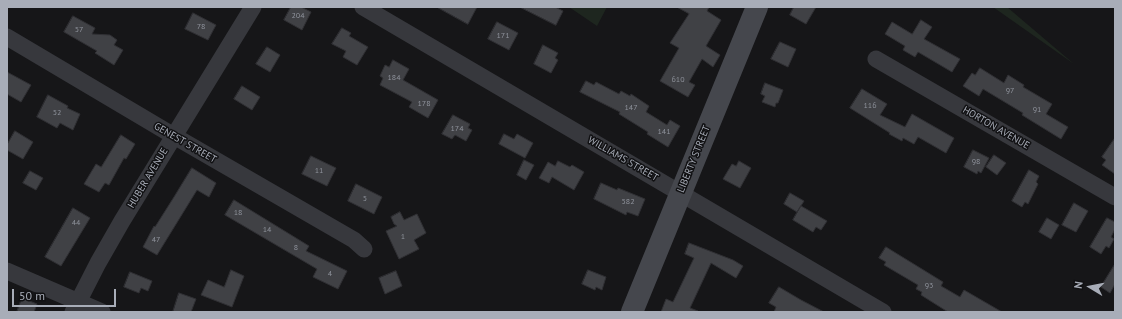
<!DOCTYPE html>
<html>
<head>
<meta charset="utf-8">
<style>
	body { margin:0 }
	#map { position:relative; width:1122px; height:319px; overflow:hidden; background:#161618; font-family:"PT Sans",sans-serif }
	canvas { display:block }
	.frame { position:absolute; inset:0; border:8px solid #a8adb8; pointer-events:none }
	.north { position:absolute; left:1070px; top:267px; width:40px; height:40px; -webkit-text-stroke:3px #111113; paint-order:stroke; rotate:280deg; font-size:11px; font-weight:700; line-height:16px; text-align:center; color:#a8adb8 }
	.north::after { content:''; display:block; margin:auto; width:14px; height:18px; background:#a8adb8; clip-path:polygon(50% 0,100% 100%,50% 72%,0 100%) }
	.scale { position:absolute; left:12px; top:289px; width:104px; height:18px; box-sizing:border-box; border:2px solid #a8adb8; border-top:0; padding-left:5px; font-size:12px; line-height:14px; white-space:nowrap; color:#a8adb8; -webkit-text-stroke:3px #111113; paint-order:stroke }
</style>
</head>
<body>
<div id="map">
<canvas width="1122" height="319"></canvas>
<div class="frame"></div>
<div class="north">N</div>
<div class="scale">50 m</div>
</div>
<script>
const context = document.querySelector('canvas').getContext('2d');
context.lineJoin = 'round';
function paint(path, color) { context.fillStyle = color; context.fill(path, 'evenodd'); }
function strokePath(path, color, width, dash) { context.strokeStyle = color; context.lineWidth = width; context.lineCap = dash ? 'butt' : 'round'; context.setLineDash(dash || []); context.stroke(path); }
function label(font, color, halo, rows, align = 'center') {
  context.font = font + ' "PT Sans",sans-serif'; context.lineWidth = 3; context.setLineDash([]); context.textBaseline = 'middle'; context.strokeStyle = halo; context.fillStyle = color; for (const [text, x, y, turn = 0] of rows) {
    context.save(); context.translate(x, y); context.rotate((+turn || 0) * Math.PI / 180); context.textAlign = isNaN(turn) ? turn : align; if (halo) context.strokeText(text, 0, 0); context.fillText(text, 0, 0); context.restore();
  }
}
paint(new Path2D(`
	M569,7H607L597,26Z
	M993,7H1007L1074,64Z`), '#1e261f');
const building = new Path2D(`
	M291,7H301L311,12L302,30L284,20Z
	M437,7H477L468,24Z
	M520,7H555L563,11L556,25Z
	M677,7H709L707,11L721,20L706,46L720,55L713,67L702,59L689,82L695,85L688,97L660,81L679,48L670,43L689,14Z
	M794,7H816L806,24L790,15Z
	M193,13L216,25L208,40L185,29Z
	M73,16L95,28L92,34L110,35L117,40L114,45L123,50L114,65L95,53L97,51L64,32Z
	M921,20L932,27L924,39L960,59L952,72L918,52L915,57L903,50L905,46L885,34L892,22L912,34Z
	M497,22L518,33L509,50L488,39Z
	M342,28L351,33L349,36L368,47L357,65L343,57L346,51L332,44Z
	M780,42L796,49L788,67L771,59Z
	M543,45L558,53L555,58L558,60L551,73L534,64Z
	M267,47L280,55L270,72L256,64Z
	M393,60L409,69L403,80L438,100L428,118L409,107L412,102L380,85L383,78L380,76L385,65L389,67Z
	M980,68L1004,83L1008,75L1024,85L1023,87L1052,104L1046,114L1068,127L1061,139L1022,115L1023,113L983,89L979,96L963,86L972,73L975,75Z
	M7,72L31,85L21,102L7,94Z
	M586,81L594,85L596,82L619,94L621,91L630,96L631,94L649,106L646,112L667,125L670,120L680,126L668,147L647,134L648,132L619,114L620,112L580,92Z
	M765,83L783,90L778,103H776L775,107L762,102L765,96L761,94Z
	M242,86L260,97L252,110L234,99Z
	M862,89L887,104L880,115L905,127L912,114L954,138L946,153L918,137L914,144L903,138L902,141L889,134L890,133L850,108Z
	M48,95L68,106L67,108L80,114L73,130L60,123L57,128L37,117Z
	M453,115L470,124L468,128L472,130L466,141L455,135L452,139L442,134Z
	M15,131L33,142L23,159L7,150V145Z
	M504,134L514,139L517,134L533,143L525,158L499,144Z
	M121,135L135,144L126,159L124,158L109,185L105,183L99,192L84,184L96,164L101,167Z
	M1115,138V174L1102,165L1106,160L1102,157Z
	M973,150L989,158L981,173L978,171L977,174L964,167Z
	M994,155L1006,163L997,175L986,167Z
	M311,156L336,168L327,186L302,174Z
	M524,160L534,165L526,180L517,175Z
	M558,161L570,167L572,165L584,172L574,190L552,177L549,183L539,178L548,162L555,166Z
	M739,161L751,168L740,188L723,179L732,164L736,166Z
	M192,168L216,183L209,197L197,190L157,255L143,247L154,226L155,227L174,197Z
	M1029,170L1039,176L1036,182L1038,184L1028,204L1025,202L1022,207L1012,201Z
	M30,171L43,178L36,190L23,183Z
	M601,183L617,190L618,188L645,199L638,216L627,212L626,215L594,199Z
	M356,184L382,197L374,214L348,201Z
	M790,193L804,201L797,212L784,204Z
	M234,200L309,246L306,251L347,271L338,289L313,277L317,269L225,215Z
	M1074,203L1088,211L1076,232L1062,225Z
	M801,206L827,221L821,230L816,227L813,232L793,220Z
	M73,208L90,218L61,266L45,257Z
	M400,212L404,220L417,214L426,233L414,240L419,249L399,259L386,231L397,226L394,224L391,217Z
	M1047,218L1059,225L1051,239L1039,232Z
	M1107,218L1115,222V229L1111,237L1114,239L1109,248L1106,246L1101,254L1090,247Z
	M689,243L733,260L743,266L736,278L711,263L690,308L698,311V312H661L666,299L673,302L694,258L685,254Z
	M886,247L943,282L941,286L960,297L964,290L1002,312H948L921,295L922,292L916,289L918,285L884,265L886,262L879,258Z
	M1115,264V284L1110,293L1101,287Z
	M231,270L244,276L232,307L201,295L208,280L224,287Z
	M588,270L606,277L602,290L596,287L595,290L582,284Z
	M396,271L402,286L385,294L379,278Z
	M130,272L152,281L148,291L141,288L139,293L124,287Z
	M779,287L801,300L824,312H774L776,307L769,303Z
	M179,293L196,299L191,312H173Z
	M22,298L37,304L34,312H17Z`);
paint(building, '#404145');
strokePath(building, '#303034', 1);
strokePath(new Path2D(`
	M363,7L883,312
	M7,37L174,136L354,240L364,249
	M876,59L1115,197
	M7,271L102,312
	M73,312L98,263L122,221L253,7`), '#37383d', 17);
strokePath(new Path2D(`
	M632,312L757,7`), '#45474d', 22);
label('8px', '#8e929b', null, [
	["204",298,16],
	["78",201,27],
	["57",79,30],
	["171",503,36],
	["184",394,78],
	["610",678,80],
	["97",1010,91],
	["178",424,104],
	["116",870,106],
	["147",631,108],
	["91",1037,110],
	["52",57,113],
	["174",457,129],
	["141",664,132],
	["98",976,162],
	["11",319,171],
	["5",365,199],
	["582",628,202],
	["18",238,213],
	["44",76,223],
	["14",267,230],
	["1",403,237],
	["47",156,240],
	["8",296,248],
	["4",330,274],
	["93",929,286]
]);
label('10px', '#a8adb8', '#111113', [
	["HORTON AVENUE",996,128,30],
	["GENEST STREET",185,143,30],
	["WILLIAMS STREET",623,159,30],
	["LIBERTY STREET",694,159,-68],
	["HUBER AVENUE",148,178,-59]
]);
</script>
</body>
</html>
